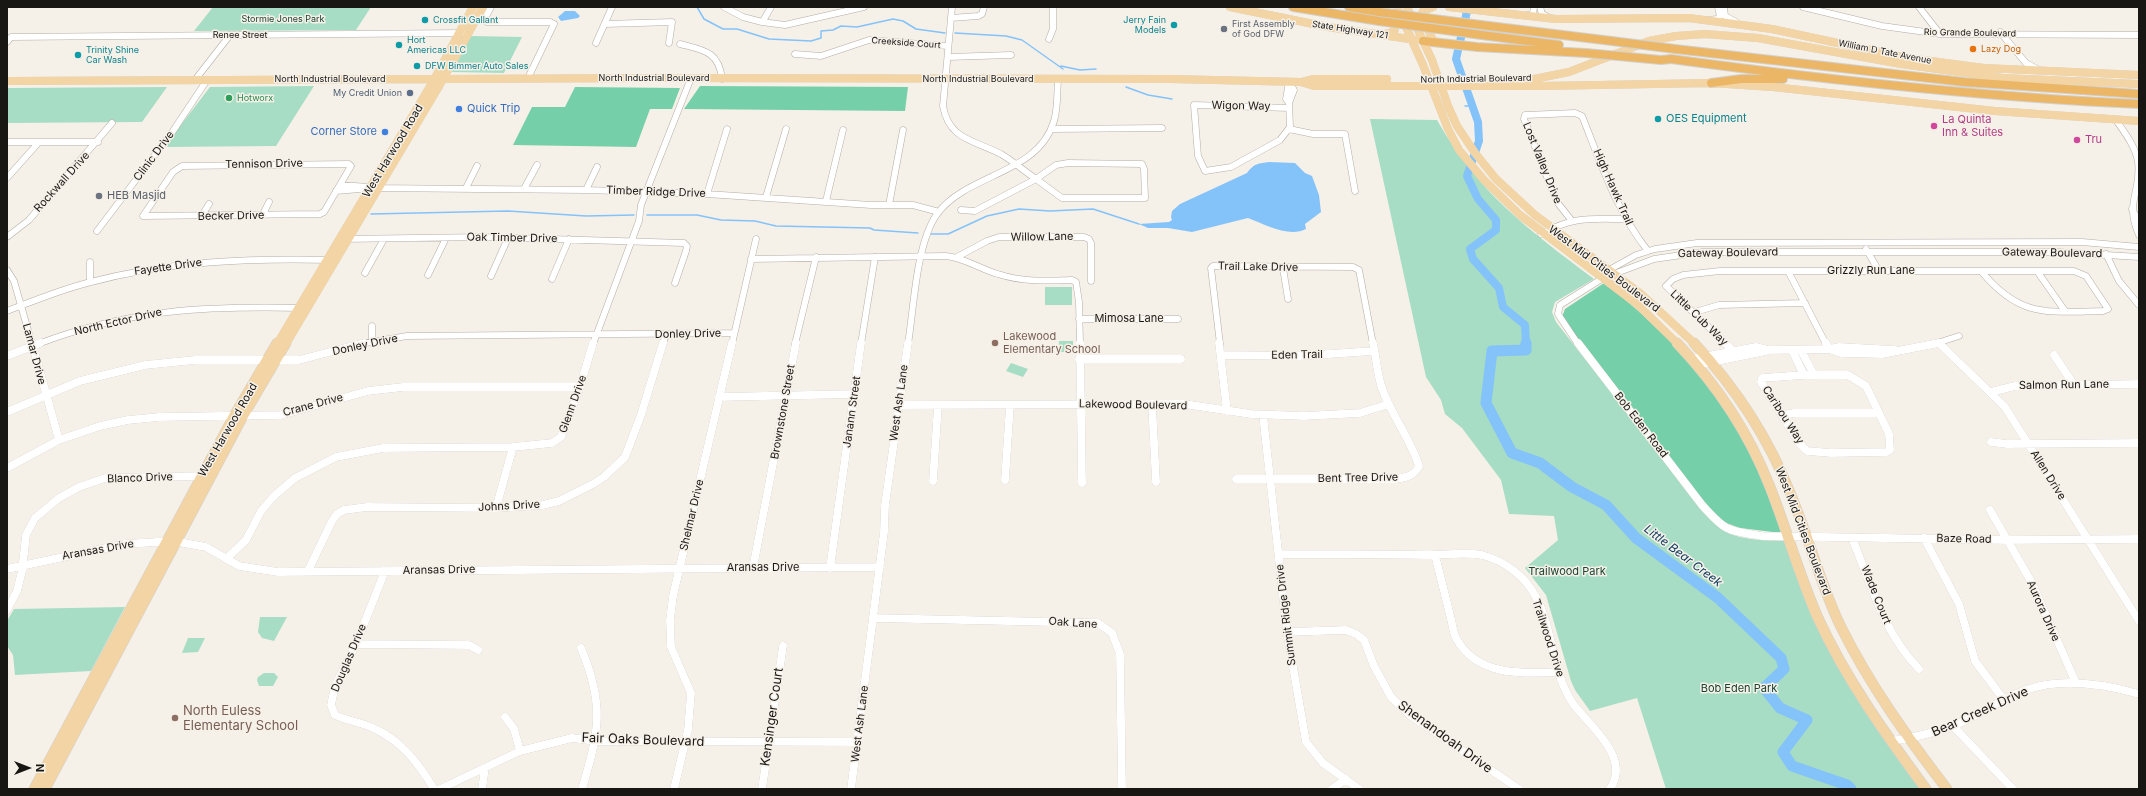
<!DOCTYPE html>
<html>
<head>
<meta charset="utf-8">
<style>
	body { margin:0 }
	#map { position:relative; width:2146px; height:796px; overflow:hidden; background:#f6f1e8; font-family:Inter,sans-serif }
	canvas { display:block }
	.frame { position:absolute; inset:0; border:8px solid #191714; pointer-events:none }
	.north { position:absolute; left:8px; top:748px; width:40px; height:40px; -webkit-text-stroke:3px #f6f1e8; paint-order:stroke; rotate:90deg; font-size:11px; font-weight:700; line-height:16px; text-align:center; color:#191714 }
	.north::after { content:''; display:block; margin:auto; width:14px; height:18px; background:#191714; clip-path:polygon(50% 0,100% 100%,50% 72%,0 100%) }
</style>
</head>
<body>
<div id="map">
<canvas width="2146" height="796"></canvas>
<div class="frame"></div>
<div class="north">N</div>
</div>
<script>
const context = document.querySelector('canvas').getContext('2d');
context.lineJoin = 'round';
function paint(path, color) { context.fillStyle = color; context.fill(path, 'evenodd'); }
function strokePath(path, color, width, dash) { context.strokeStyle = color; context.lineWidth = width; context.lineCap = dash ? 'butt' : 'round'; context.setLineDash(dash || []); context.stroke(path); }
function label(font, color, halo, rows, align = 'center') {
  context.font = font + ' Inter,sans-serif'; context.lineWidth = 3; context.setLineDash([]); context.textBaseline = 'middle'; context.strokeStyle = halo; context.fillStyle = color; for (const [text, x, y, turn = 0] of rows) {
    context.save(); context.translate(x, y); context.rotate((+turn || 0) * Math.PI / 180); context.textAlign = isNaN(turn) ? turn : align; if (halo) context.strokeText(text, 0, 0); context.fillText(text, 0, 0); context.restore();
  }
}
paint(new Path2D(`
	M213,7H371L356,30L194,31Z
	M471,36L522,37L504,73L452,72Z
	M314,86L276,146L164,147L210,87Z
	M167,87L142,122L7,123V88Z
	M1370,119L1437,120C1478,193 1529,230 1594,279L1555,302L1552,312L1556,322L1704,511C1709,517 1715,525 1721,529C1739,541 1766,540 1786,541L1814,618L1924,789H1666L1637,698L1590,711L1575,690L1571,681L1546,595L1525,568L1558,540L1554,516L1509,514L1501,480L1462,428L1445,414L1441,400L1426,377Z
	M1045,287H1072V305H1045Z
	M1059,341H1073V352H1059Z
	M1011,363L1028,369L1023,377L1006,371Z
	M125,607L91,671L15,675L13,655L7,646V621L14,609Z
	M260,617H287L274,641L262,638L258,632Z
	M188,638H205L198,652L182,653Z
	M264,673H274L278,677L273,686H259L257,680L258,677Z`), '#a7ddc4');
paint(new Path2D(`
	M700,86L908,87L905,111L684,109Z
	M575,87L680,88L672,109H650L636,147L513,145L532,107H565Z
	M1604,283C1661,327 1713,378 1746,443C1760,470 1771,501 1782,529L1781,533L1740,528L1718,520L1567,328L1562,317L1565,309Z`), '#75cfa9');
paint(new Path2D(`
	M565,11H575L580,16L578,18L561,21L558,17Z
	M1269,162L1295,163L1305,173L1312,176L1319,195L1321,212L1305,224L1306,229C1289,238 1264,224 1248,218L1192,232L1168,228H1148L1139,224L1169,222L1172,220L1171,217L1172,211L1180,204L1247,173C1253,164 1259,163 1269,162Z`), '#84c2fa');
strokePath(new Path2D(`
	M697,7L704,19L723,29H737L769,39L811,41L821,38V31L833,30L841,26L857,27L893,19L903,21L916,29L945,33
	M955,33L1006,36L1022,40L1063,69
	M1061,66L1080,70L1096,69
	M1126,87L1148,95L1172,99
	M1465,106H1473
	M371,214L508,211L586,216L634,215
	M647,215H697L721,220L755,221L776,226L870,228L874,230L918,233
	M931,234H948L987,216L1019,209L1050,211L1093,209L1139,224`), '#84c2fa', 1.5);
strokePath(new Path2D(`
	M1468,7L1456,59L1478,122L1479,141L1467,176L1478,199L1496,220V230L1470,249L1473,259L1499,288L1503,307L1525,325L1526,344`), '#84c2fa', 8);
strokePath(new Path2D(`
	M1526,343V350L1492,351L1486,403L1512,453L1540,463L1572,487L1606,505L1636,538L1718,598L1781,658L1784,669L1764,688L1780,708L1807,720L1783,752L1792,766L1847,785L1851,789`), '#84c2fa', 11);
const minorFar1 = new Path2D(`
	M491,7L484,20L487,22H550L554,24L528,78
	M724,7L743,17L762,22L785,25L864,7
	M952,7L943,106C949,140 974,140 1001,154C1013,161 1024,171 1036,179
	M1540,7L1542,14L1550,18
	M1724,7L1725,16L1736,22
	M1803,7L1882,26L1940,34L2139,35
	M1919,7L1940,34
	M1527,15L1533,14L1534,7
	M951,18L978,16L982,14L984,7
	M1708,20L1717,19L1720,16L1718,7
	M763,21L771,7
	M605,24L672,22L669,43
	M2000,32L2026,63L2037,69
	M1049,39L1053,29V7
	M7,42L11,37L463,33
	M596,43L612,7
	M680,44C703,50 719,51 722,79
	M795,54L821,56L869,40L948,46
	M948,57L1011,55
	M195,80L230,35
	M1289,82L1294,90L1289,103L1286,99Z
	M1289,103L1290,127L1280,140L1231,167L1205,171L1198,156L1194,105L1289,108
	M2116,120C2125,133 2135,146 2138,161C2142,192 2124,202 2139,235
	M1052,129L1162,128
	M1289,129L1313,134H1345L1355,191
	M7,142H98
	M1068,163L1142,164L1144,169L1145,198H1062L1036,179L1056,165Z
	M349,164L351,166L324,212L320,214L143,216L173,172L182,166Z
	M7,178L39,142
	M340,185L369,187
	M466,188L477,166
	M524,189L537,165
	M586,190L597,167
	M336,191L371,188L586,190L707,194L871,205H913L939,212
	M707,194L727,129
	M766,197L786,129
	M826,201L843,130
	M889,205L903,130
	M2132,209L2139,222
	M961,210L975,211L1036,179
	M262,216L269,202
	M201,217L209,204
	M1572,221L1557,202L1524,119L1525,115L1575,113L1582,116C1601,163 1616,211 1648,251
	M97,231L173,131L207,80
	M1541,234C1574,216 1589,219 1625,219
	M7,237L29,220L112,123
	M341,239L484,237L684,243L687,246L686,251L675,283
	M1866,249L1879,271
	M2106,254L2119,281L2139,305
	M957,257L987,241L999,237H1084L1089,239L1091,243V281
	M751,259L946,256C965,258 980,269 998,274C1022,282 1047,281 1072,280L1076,282L1079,302L1080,344
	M90,262V282
	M1283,268L1288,299
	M7,270L14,281L32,344
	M1788,271L1826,344
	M1981,271H2074L2086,276L2108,309L2103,311C2046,312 2020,318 1981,271Z
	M2037,271L2065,311
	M365,273L384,239
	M428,275L446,238
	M491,276L508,238
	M1603,278L1654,259L1703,252H2057L2139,257
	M552,279L569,239
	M7,311C33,301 60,290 87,283C168,261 249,258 332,260
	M1695,312L1719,305L1805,303
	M1079,319H1178
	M372,326V341
	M38,344C130,309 205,306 302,308
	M360,344L407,336L733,333
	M593,344L639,221L641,205L691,78
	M663,344L666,334
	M732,344L756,239
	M795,344L816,257
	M861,344L875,257
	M908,344C914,307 916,244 937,214C967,173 1038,175 1054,121C1058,108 1057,93 1058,79
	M1220,344L1211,268L1213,266L1353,267L1359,270L1373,344
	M1578,344L1558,314L1560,305L1603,278L1609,270L1636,255L1655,249L1697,243L2082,242L2139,247
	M1726,344L1666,286L1673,279L1683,275L1720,271H1981
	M1934,344L1959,336`);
const minor = new Path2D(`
	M32,343L59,440
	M1080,343L1082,483
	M1219,343L1227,411
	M1578,343L1702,505C1726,532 1727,530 1762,536L2007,540L2139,539
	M1725,343L1732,350
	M1826,343L1829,349
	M1939,343L2005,407L2139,621
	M1830,349L1839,347L1895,350
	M1792,350L1804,375
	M1801,350L1814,375
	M1221,355L1299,356L1374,351
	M2054,355L2074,385
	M7,356L40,343
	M1079,359H1181
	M1692,359L1756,347L1768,350L1829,349L1841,353L1882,354L1939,343
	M1697,365L1766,351
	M1804,375H1848L1866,386L1889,434L1890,450L1887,452L1831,453L1807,451L1800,444L1761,382L1762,378Z
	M1991,392L2015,386L2139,384
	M719,397L854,394
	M1152,404L1156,482
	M899,405L1184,404L1251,414L1304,416L1360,413L1389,404
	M7,412L80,381L145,365L195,360H299L364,343
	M1263,415L1287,632L1306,742L1323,763L1359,789
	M1784,415L1794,413H1879
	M1991,442L2007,444L2139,443
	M7,468L59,440L100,426L128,420L159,417L281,415L368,391L403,387H580
	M1236,479H1396C1407,477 1414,476 1419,466C1410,437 1390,414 1381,385C1377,372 1376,357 1373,343
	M1005,480L1010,405
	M933,481L938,405
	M496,508L513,447
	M1990,510L2032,583L2076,683
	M1852,538C1871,584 1883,632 1919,669
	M1924,538L1959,604L1975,661L2004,700
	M1279,554C1328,554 1376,554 1425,555C1441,555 1467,552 1482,555C1505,561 1525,576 1536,597C1554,631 1551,673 1574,705C1592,728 1631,758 1610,789
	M1435,555C1440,575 1445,595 1450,615C1452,622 1453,632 1456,638C1476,676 1522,674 1558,672
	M226,559L246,540L261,511L274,496L295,478L336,457L383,448L513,447L552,443L561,437L580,387L593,343
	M753,568L796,343
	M830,568L861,343
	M7,569L125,544L173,541L206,547L239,566L278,572L880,567
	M308,571L332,521L337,514L344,510L367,507L496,508L543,505L559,501L593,484L604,477L625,457L641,415L663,343
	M385,571L356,644L335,686L331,705L335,715C347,721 361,722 373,728C401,740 419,764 434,789
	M7,610L17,591L22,571L26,535L35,518L59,498L79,487L105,478L206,476
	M873,618L1098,623L1112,633L1120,654L1122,789
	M1287,632L1346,630L1356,634L1364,640L1374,666L1391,697L1411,716L1519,789
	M356,644L469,645L478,650
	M581,648C605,705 599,732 582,789
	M505,717L514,729L520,751
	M1953,726L2013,789
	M1892,741C1916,737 1940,732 1962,722C1988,710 2012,692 2040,686C2073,679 2107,685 2139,694
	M440,789L520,751L572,738L596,741L857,742
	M482,789L485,768
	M674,789L688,730L691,693L671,647L670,620L673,596L732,343
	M762,789L783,646
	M851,789L884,532L885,505L908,343
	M1332,789L1346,779`);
const majorFar1 = new Path2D(`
	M1230,7L1328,27L1416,40
	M1385,7L1395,29L1394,32L1385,34
	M1397,7L1423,65L1448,129L1459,150L1484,180L1520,215L1637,304L1678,344
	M1407,7L1432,60L1448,106L1457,126L1475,153L1496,179L1535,215L1641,294L1695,344
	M1433,7L1423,11L1421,15L1433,40L1437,43
	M1449,7L1556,19L1689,18L1772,29L1908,58L1984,68L2139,75
	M1508,80L1534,79L1569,72L1649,41L1676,36L1705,34L1758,38L1901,64L2003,78L2139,84
	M7,81L656,78L1170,79L1301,82L1314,86H1541L1711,83L1773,87L1995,111L2139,121
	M1302,82L1314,79H1387
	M277,344L435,78L473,7
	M286,344L438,88L483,7`);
const major = new Path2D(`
	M1677,343C1717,385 1749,433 1770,487C1787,530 1799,575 1818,618C1846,679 1886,735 1926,789
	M1694,343C1735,387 1769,439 1791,495C1809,538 1820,583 1840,625C1869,684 1907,737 1947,789
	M34,789L234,416L277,343
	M45,789L243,416L286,343`);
const highway = new Path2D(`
	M1293,7L1379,21
	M1349,7L1379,12
	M1489,26L1612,41
	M1489,36L1559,45
	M1423,41L1477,47L1586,53
	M1675,49L1964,82L2139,94
	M1671,59C1827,80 1982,97 2139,104
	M1711,83L1741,79H1783`);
strokePath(minorFar1, '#b2ada5', 7);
strokePath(minor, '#b2ada5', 8);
strokePath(majorFar1, '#d1d1d0', 8);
strokePath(major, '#d1d1d0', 11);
strokePath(highway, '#d1d1d0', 10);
strokePath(minorFar1, '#fff', 6);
strokePath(minor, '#fff', 8);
strokePath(majorFar1, '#f3d4a4', 8);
strokePath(major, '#f3d4a4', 10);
strokePath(highway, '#ebb767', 8);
const highwayBridge = new Path2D(`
	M1379,12L1489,26
	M1379,21L1489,36
	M1612,41L1675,49
	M1586,53L1661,60L1671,59`);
strokePath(highwayBridge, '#d1d1d0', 10, []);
strokePath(highwayBridge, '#ebb767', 8);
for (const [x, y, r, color] of [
	[425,20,4,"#0f9aa8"],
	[1174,25,4,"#0f9aa8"],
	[1224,29,4,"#6b7280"],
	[399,45,4,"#0f9aa8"],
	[1973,49,4,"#e8710a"],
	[78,55,4,"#0f9aa8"],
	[417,66,4,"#0f9aa8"],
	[410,93,4,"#5c6f8a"],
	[229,98,4,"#2e9e5b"],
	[459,109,4,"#3f7fe0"],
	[1658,119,4,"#0f9aa8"],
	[1934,126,4,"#d1479c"],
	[385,132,4,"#3f7fe0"],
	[2077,140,4,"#d1479c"],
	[99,196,4,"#6b7280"],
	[995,343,4,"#8d6e63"],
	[175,718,4,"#8d6e63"]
]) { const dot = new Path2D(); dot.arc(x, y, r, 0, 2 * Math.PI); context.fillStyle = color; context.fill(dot); strokePath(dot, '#f6f1e8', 1.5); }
label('9px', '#1a4132', '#f6f1e8', [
	["Stormie Jones Park",283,19]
]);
label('9px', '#0d838f', '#f6f1e8', [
	["Crossfit Gallant",433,20],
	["Jerry Fain",1166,20,"right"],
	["Models",1166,30,"right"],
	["Hort",407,40],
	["Americas LLC",407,50],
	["Trinity Shine",86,50],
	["Car Wash",86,60],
	["DFW Bimmer Auto Sales",425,66]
], 'left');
label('9px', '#5b616d', '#f6f1e8', [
	["First Assembly",1232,24],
	["of God DFW",1232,34]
], 'left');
label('9px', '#191714', '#f6f1e8', [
	["State Highway 121",1350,30,9],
	["Rio Grande Boulevard",1970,33,1],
	["Renee Street",240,35],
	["Creekside Court",906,43,4],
	["William D Tate Avenue",1885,52,11],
	["North Industrial Boulevard",654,78],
	["North Industrial Boulevard",330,79],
	["North Industrial Boulevard",978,79],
	["North Industrial Boulevard",1476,79,-1]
]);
label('9px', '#c56008', '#f6f1e8', [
	["Lazy Dog",1981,49]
], 'left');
label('9px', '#4e5e75', '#f6f1e8', [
	["My Credit Union",402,93]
], 'right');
label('9px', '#27864d', '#f6f1e8', [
	["Hotworx",237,98]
], 'left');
label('11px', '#191714', '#f6f1e8', [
	["Wigon Way",1241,106,1],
	["West Harwood Road",393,151,-59],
	["Clinic Drive",154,156,-53],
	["Lost Valley Drive",1542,163,68],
	["Tennison Drive",264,164,-1],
	["Rockwall Drive",62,182,-48],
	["High Hawk Trail",1613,187,66],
	["Timber Ridge Drive",656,192,2],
	["Becker Drive",231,216,-1],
	["Willow Lane",1042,237,-1],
	["Oak Timber Drive",512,238,1],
	["Gateway Boulevard",1728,253,-1],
	["Gateway Boulevard",2052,253,1],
	["Fayette Drive",168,267,-8],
	["Trail Lake Drive",1258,267,1],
	["West Mid Cities Boulevard",1604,269,37],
	["Grizzly Run Lane",1871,271],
	["Little Cub Way",1699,318,44],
	["Mimosa Lane",1129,319],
	["North Ector Drive",118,322,-13],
	["Donley Drive",688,334,-1],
	["Donley Drive",365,345,-12],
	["Lamar Drive",34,354,75],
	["Eden Trail",1297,355,-1],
	["Salmon Run Lane",2064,385,-1],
	["West Ash Lane",899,403,-82],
	["Glenn Drive",573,404,-70],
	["Crane Drive",313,405,-15],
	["Lakewood Boulevard",1133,405,1],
	["Brownstone Street",783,412,-80],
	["Janann Street",852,412,-82],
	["Caribou Way",1783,415,57],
	["Bob Eden Road",1641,425,52],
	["West Harwood Road",228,430,-60],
	["Allen Drive",2048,475,58],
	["Blanco Drive",140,478,-2],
	["Bent Tree Drive",1358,478,-1],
	["Johns Drive",509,506,-3],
	["Shelmar Drive",692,515,-77],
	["West Mid Cities Boulevard",1803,531,69],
	["Baze Road",1964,539,1],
	["Aransas Drive",98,550,-10],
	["Aransas Drive",763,568],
	["Aransas Drive",439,570,-1],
	["Wade Court",1876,595,68],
	["Aurora Drive",2043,611,66],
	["Summit Ridge Drive",1286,615,-97],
	["Oak Lane",1073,623,4],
	["Trailwood Drive",1548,638,72],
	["Douglas Drive",349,658,-67],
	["West Ash Lane",860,724,-83]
]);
label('11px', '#366cbe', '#f6f1e8', [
	["Quick Trip",467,109],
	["Corner Store",377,132,"right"]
], 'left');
label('11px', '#0d838f', '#f6f1e8', [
	["OES Equipment",1666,119]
], 'left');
label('11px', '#b23c85', '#f6f1e8', [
	["La Quinta",1942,120],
	["Inn & Suites",1942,133],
	["Tru",2085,140]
], 'left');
label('11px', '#5b616d', '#f6f1e8', [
	["HEB Masjid",107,196]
], 'left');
label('11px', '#785e54', '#f6f1e8', [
	["Lakewood",1003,337],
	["Elementary School",1003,350]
], 'left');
label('11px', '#1a4132', '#f6f1e8', [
	["Trailwood Park",1567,572],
	["Bob Eden Park",1739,689]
]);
label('italic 12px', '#103d62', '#f6f1e8', [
	["Little Bear Creek",1683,556,37]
]);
label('13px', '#785e54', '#f6f1e8', [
	["North Euless",183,711],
	["Elementary School",183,726]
], 'left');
label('13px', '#191714', '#f6f1e8', [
	["Bear Creek Drive",1980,712,-24],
	["Kensinger Court",772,717,-82],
	["Shenandoah Drive",1445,737,36],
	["Fair Oaks Boulevard",643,740,2]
]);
</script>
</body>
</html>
